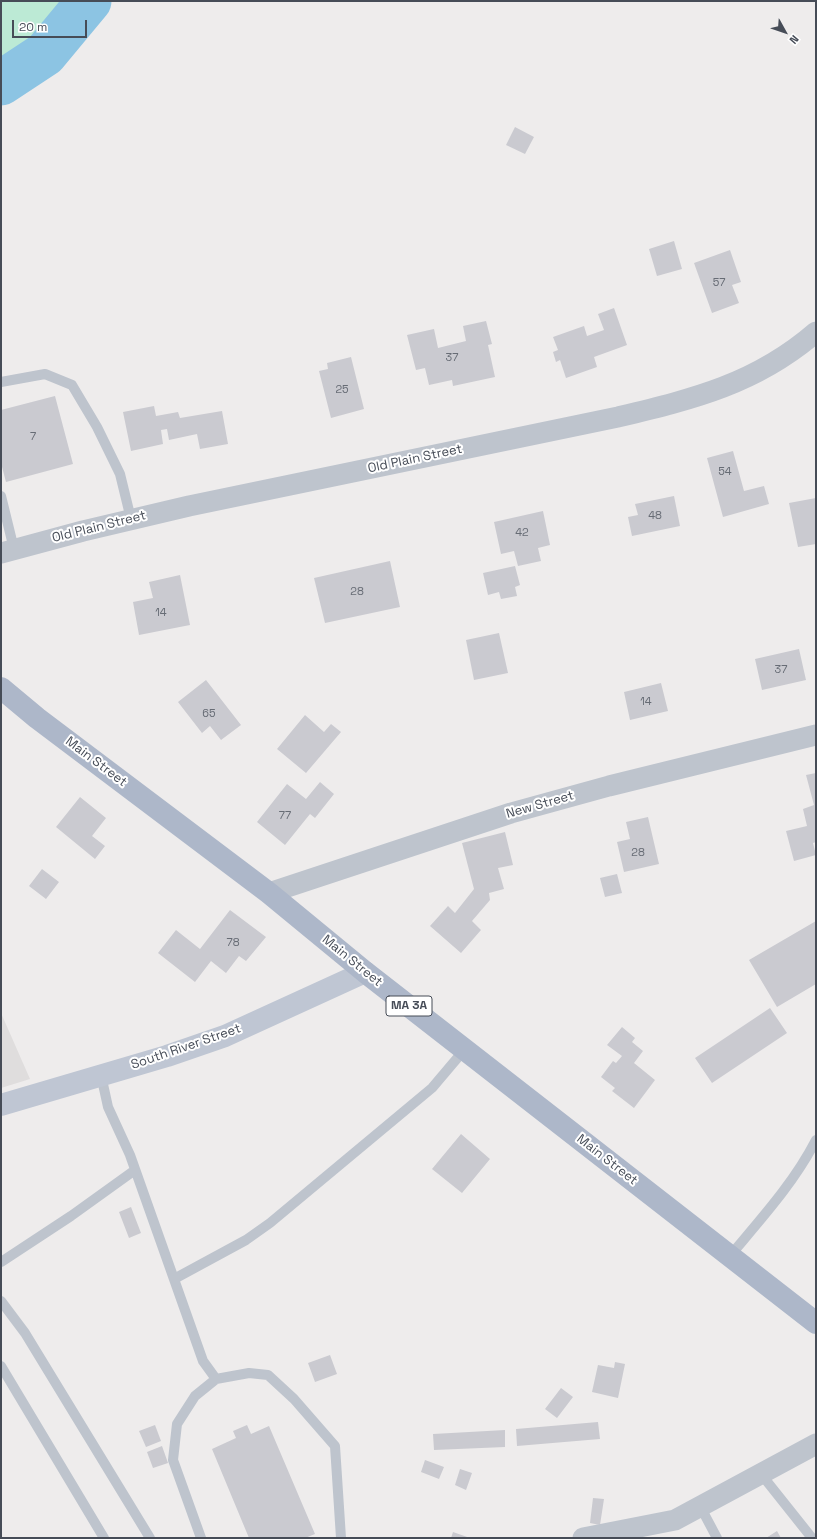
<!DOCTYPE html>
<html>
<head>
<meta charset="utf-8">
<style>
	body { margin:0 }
	#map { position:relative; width:817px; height:1539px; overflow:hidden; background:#eeecec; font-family:"Space Grotesk",sans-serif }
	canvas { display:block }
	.frame { position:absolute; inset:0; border:2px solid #464c57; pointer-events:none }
	.north { position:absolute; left:765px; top:12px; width:40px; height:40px; -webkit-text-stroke:3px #fff; paint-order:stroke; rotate:130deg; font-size:11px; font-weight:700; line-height:16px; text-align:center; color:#464c57 }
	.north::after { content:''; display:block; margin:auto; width:14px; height:18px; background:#464c57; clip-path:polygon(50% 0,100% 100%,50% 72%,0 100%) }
	.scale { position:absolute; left:12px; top:20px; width:75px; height:18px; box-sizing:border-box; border:2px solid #464c57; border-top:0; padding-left:5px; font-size:12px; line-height:14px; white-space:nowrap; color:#464c57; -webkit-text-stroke:3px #fff; paint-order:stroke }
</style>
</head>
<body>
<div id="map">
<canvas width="817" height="1539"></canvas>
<div class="frame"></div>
<div class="north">N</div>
<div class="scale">20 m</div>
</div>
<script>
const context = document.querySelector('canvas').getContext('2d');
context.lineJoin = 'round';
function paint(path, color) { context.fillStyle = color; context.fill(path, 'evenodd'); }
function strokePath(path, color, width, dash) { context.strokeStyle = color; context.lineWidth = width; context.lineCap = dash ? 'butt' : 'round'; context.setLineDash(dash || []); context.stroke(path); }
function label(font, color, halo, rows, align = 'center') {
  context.font = font + ' "Space Grotesk",sans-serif'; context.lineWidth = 4; context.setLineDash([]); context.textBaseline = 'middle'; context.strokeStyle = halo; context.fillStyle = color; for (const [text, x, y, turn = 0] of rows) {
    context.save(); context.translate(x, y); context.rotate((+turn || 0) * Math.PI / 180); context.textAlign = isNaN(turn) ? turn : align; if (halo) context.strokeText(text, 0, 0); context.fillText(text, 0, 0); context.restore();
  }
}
paint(new Path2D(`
	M1,1013L30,1079L1,1088Z`), '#dfdddd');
paint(new Path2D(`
	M1,1H83C60,31 32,53 1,74Z`), '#bcead5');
strokePath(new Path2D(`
	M1,83L45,54L89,1`), '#8cc4e3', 45);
paint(new Path2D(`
	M515,127L534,137L525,154L506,145Z
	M674,241L682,269L657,276L649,249Z
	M730,250L741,282L732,285L739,303L712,313L694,263Z
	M614,308L627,345L594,357L597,367L566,378L560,360L556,362L553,352L558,350L553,337L584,326L587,336L604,330L598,314Z
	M486,321L492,344L488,345L495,377L453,386L452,380L429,385L425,368L416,370L407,335L434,329L438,348L466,341L463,326Z
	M351,357L364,409L331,418L319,371L328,369L327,363Z
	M55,396L73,464L6,482L1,463V410Z
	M154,406L156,416L178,412L180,418L222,411L228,444L200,449L197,434L169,440L167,429L161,430L163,444L131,451L123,412Z
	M733,451L744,491L764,486L769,504L723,517L707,458Z
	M674,496L680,526L632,536L628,517L638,515L635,504Z
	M816,498V544L798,547L789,503Z
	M543,511L550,545L538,548L541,561L518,566L514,551L501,554L494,522Z
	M390,561L400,607L325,623L314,578Z
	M515,566L520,585L515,587L517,596L501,599L499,592L488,595L483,573Z
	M180,575L190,625L139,635L133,602L153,598L149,582Z
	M499,633L508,673L474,680L466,640Z
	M799,649L806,680L762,690L755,659Z
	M206,680L241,725L221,740L210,726L202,733L178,702Z
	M661,683L668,711L630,720L624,692Z
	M305,715L324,732L331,724L341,732L306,773L277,749Z
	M816,773V842L813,843L816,855L794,861L786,831L807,826L803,809L814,805L806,775Z
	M320,782L334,794L315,818L310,814L285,845L257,822L287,784L306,799Z
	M80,797L106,818L92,836L105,846L95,859L56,827Z
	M648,817L659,864L624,872L617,842L630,839L626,822Z
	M505,832L513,865L498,868L504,889L489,893L490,900L472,921L481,930L461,953L430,926L448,906L455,913L474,889L462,843Z
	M42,869L59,882L46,899L29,886Z
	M617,874L622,893L605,897L600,878Z
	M230,910L266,937L246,961L239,956L226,973L211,961L195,982L158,953L176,930L200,949Z
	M816,921V984L777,1007L749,960Z
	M770,1008L787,1033L712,1083L695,1058Z
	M622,1027L635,1038L632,1042L643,1051L634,1063L655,1080L634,1108L612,1091L615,1088L601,1077L613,1061L616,1063L622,1056L607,1045Z
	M461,1134L490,1159L462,1193L432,1169Z
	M131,1207L141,1233L129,1238L119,1212Z
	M330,1355L337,1374L315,1382L308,1363Z
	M615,1362L625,1364L618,1398L592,1392L598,1365L614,1368Z
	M561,1388L573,1397L557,1418L545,1409Z
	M598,1422L600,1439L517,1446L516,1429Z
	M155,1425L161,1441L146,1447L139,1431Z
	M247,1425L251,1434L269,1426L315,1534L305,1538H249L212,1449L236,1438L233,1431Z
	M505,1430V1447L434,1450L433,1434Z
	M162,1446L168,1463L153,1468L147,1452Z
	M425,1460L444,1467L439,1479L421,1472Z
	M460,1469L472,1473L466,1490L455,1485Z
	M593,1498L604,1499L600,1525L590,1523Z
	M777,1531L781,1538H766Z
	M453,1532L470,1538H451Z`), '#cacad0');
strokePath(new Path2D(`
	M1,382L45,374L72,385L97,427L120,474L131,519
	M1,496L14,549
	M101,1075L108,1107L130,1155L203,1361L216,1379L249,1373L268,1375L294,1399L335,1446L341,1538
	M729,1257C760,1220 794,1183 816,1140
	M1,1262L71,1216L135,1170
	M174,1279L246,1240L270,1223L432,1088L465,1049
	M1,1301L25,1333L150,1538
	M1,1366L104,1538
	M761,1474L812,1538
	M700,1506L717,1538
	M201,1538L173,1460L177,1424L195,1396L216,1379`), '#bec4cd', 10);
strokePath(new Path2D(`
	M1,553L83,531L189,506L618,417C693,399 756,384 816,332
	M269,893L511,813L609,786L816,735
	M583,1538L675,1520L816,1444`), '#bec4cd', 21);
strokePath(new Path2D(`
	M1,1105L167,1056L225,1036L365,972`), '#bfc6d3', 22);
strokePath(new Path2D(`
	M1,688L37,718L269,893L365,972L816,1323`), '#adb7c9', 22);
label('11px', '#676c75', null, [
	["57",719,283],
	["37",452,358],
	["25",342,390],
	["7",33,437],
	["54",725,472],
	["48",655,516],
	["42",522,533],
	["28",357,592],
	["14",161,613],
	["37",781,670],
	["14",646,702],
	["65",209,714],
	["77",285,816],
	["28",638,853],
	["78",233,943]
]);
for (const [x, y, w] of [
	[409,1006,46]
]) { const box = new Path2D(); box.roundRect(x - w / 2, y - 10, w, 20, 3); context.fillStyle = '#fff'; context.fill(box); strokePath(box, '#464c57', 1); }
label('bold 12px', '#464c57', null, [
	["MA 3A",409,1006]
]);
label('13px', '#464c57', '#fff', [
	["Old Plain Street",415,459,-12],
	["Old Plain Street",99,527,-14],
	["Main Street",96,762,37],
	["New Street",540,805,-16],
	["Main Street",352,961,39],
	["South River Street",186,1047,-19],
	["Main Street",607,1160,38]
]);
</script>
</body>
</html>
